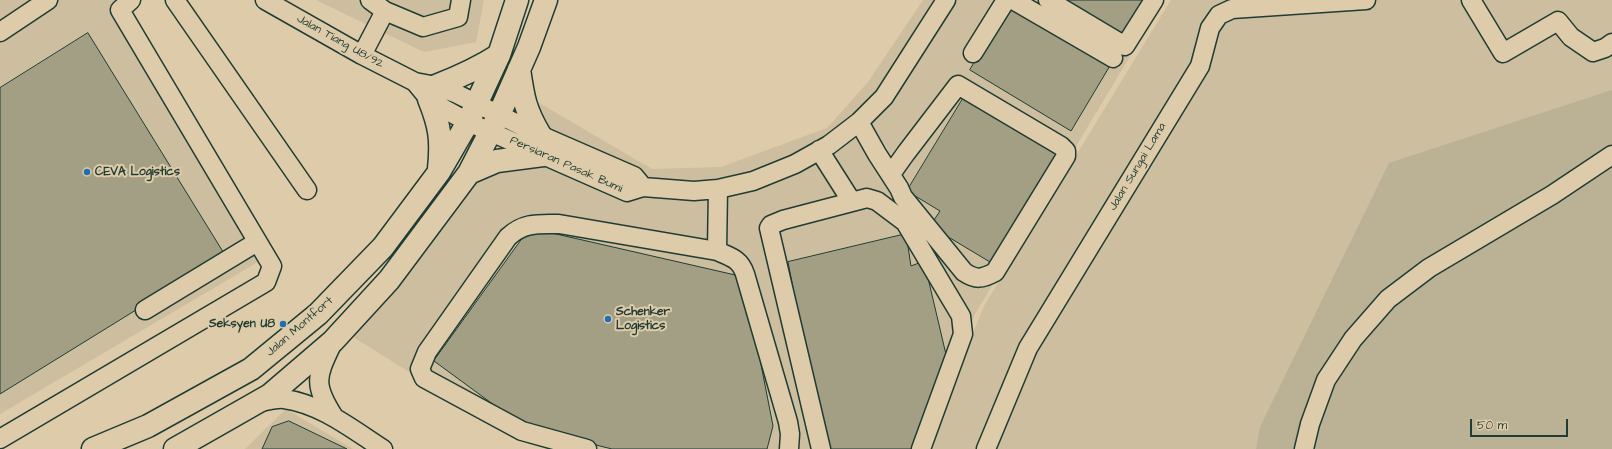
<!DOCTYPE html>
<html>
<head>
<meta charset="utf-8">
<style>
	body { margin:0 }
	#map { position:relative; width:1612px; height:449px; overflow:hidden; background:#decba9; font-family:"Architects Daughter",sans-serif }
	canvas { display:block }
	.scale { position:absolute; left:1470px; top:419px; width:98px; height:18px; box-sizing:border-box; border:2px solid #1f3d34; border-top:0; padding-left:5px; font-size:12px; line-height:14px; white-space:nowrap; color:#1f3d34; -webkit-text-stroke:3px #decba9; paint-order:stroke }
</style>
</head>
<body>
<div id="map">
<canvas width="1612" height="449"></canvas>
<div class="scale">50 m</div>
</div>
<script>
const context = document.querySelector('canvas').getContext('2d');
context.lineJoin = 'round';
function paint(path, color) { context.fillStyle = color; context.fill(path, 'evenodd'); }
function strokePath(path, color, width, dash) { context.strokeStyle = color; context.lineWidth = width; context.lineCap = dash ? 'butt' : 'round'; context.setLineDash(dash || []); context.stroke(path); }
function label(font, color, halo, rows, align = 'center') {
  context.font = font + ' "Architects Daughter",sans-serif'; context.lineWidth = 4; context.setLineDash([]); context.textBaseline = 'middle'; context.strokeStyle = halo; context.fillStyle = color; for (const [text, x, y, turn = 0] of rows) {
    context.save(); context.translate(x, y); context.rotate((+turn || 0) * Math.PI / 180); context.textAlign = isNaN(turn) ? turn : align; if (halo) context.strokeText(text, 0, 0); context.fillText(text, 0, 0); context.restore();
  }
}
paint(new Path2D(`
	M0,0H122L275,252L0,414Z
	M316,0H484L476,42L424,52Z
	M923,0H1164L975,314L922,449H572L427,383L353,337L534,100L652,169L721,167L827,128L868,82Z
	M1171,0H1612V449H925L984,306Z
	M286,409L353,449H245Z`), '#ccbe9e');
paint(new Path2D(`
	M1612,90V449H1256L1260,427L1389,163Z`), '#bbb194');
const building = new Path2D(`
	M1055,0H1152L1125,43Z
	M1010,3L1111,64L1071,131L970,70Z
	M88,33L225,255L0,394V88Z
	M964,97L1060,155L995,265L930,226L940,211L907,191Z
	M530,228L744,277L773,426L767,449H612L524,427L434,361Z
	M906,234L911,266L924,261L948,363L912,449H824L788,262Z
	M289,421L347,449H262L272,427Z`);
paint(building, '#a39f85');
strokePath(building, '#1f3d34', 1);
const minor = new Path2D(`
	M175,0L307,190
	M265,0L362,55L415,82L436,86L455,93L540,135L634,176L643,187
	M370,0L385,11L423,27L458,17L461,0
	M1013,0L1113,58
	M1048,0L1125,46L1154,0
	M1471,0L1503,53L1558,21L1571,37L1593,52L1605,48L1612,43
	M0,32L48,0
	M973,53L1006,0
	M362,55L385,11
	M415,82L429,99L446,110L468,122L627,192L643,187L694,191L718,189L753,181L795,164L829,145L859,122L884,97L946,0
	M859,122L877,154L899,188L903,197L964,272C976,280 982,279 995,272L1066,156V151L1061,146L958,85L906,153L891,174
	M819,150L852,202
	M717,251C731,257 740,259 745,274L788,422L790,434L789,449
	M145,310L257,242
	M333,342C317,376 312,383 334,417
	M259,402C267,401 276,398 284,399C321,404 352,429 383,449
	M0,439L266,282L272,266L120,10L131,0
	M587,449L522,431L424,378L420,369L427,352L508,237C524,222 539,224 559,224L717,251L718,189
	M821,449L769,228L771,225L783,220L867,198L877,201L905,222L961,316L963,334L921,449
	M986,449L1028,348L1200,66L1210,28L1219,15L1232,9L1366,0
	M1304,449L1310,424L1326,380L1353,339L1388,299L1429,268L1552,195L1612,155`);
const major = new Path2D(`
	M519,69C523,97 525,110 540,135
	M436,86C459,77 479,68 499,55
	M429,99C440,126 442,140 439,169
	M469,173L497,161L543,155
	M93,449L148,426L251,369L318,314L383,247L439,172L468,122L499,55L517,0
	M175,449L270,395L333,341L389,280L469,173L499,115L529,47L546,0`);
strokePath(minor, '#1f3d34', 21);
strokePath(major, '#1f3d34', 25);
strokePath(minor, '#decba9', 18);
strokePath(major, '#decba9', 22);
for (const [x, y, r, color] of [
	[87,172,4,"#1f6fb2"],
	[608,319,4,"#1f6fb2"],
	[283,324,4,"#1f6fb2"]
]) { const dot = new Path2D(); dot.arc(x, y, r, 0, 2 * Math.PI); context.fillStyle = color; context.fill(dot); strokePath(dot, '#decba9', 1.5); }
label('12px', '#1f3d34', '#decba9', [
	["Jalan Tiang U8/92",340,42,29],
	["Persiaran Pasak Bumi",566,165,24],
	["Jalan Sungai Lama",1138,167,-59],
	["Jalan Montfort",300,327,-41]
]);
label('bold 12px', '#1f3d34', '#decba9', [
	["CEVA Logistics",95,172],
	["Schenker",616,312],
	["Logistics",616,326],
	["Seksyen U8",275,324,"right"]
], 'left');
</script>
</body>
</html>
